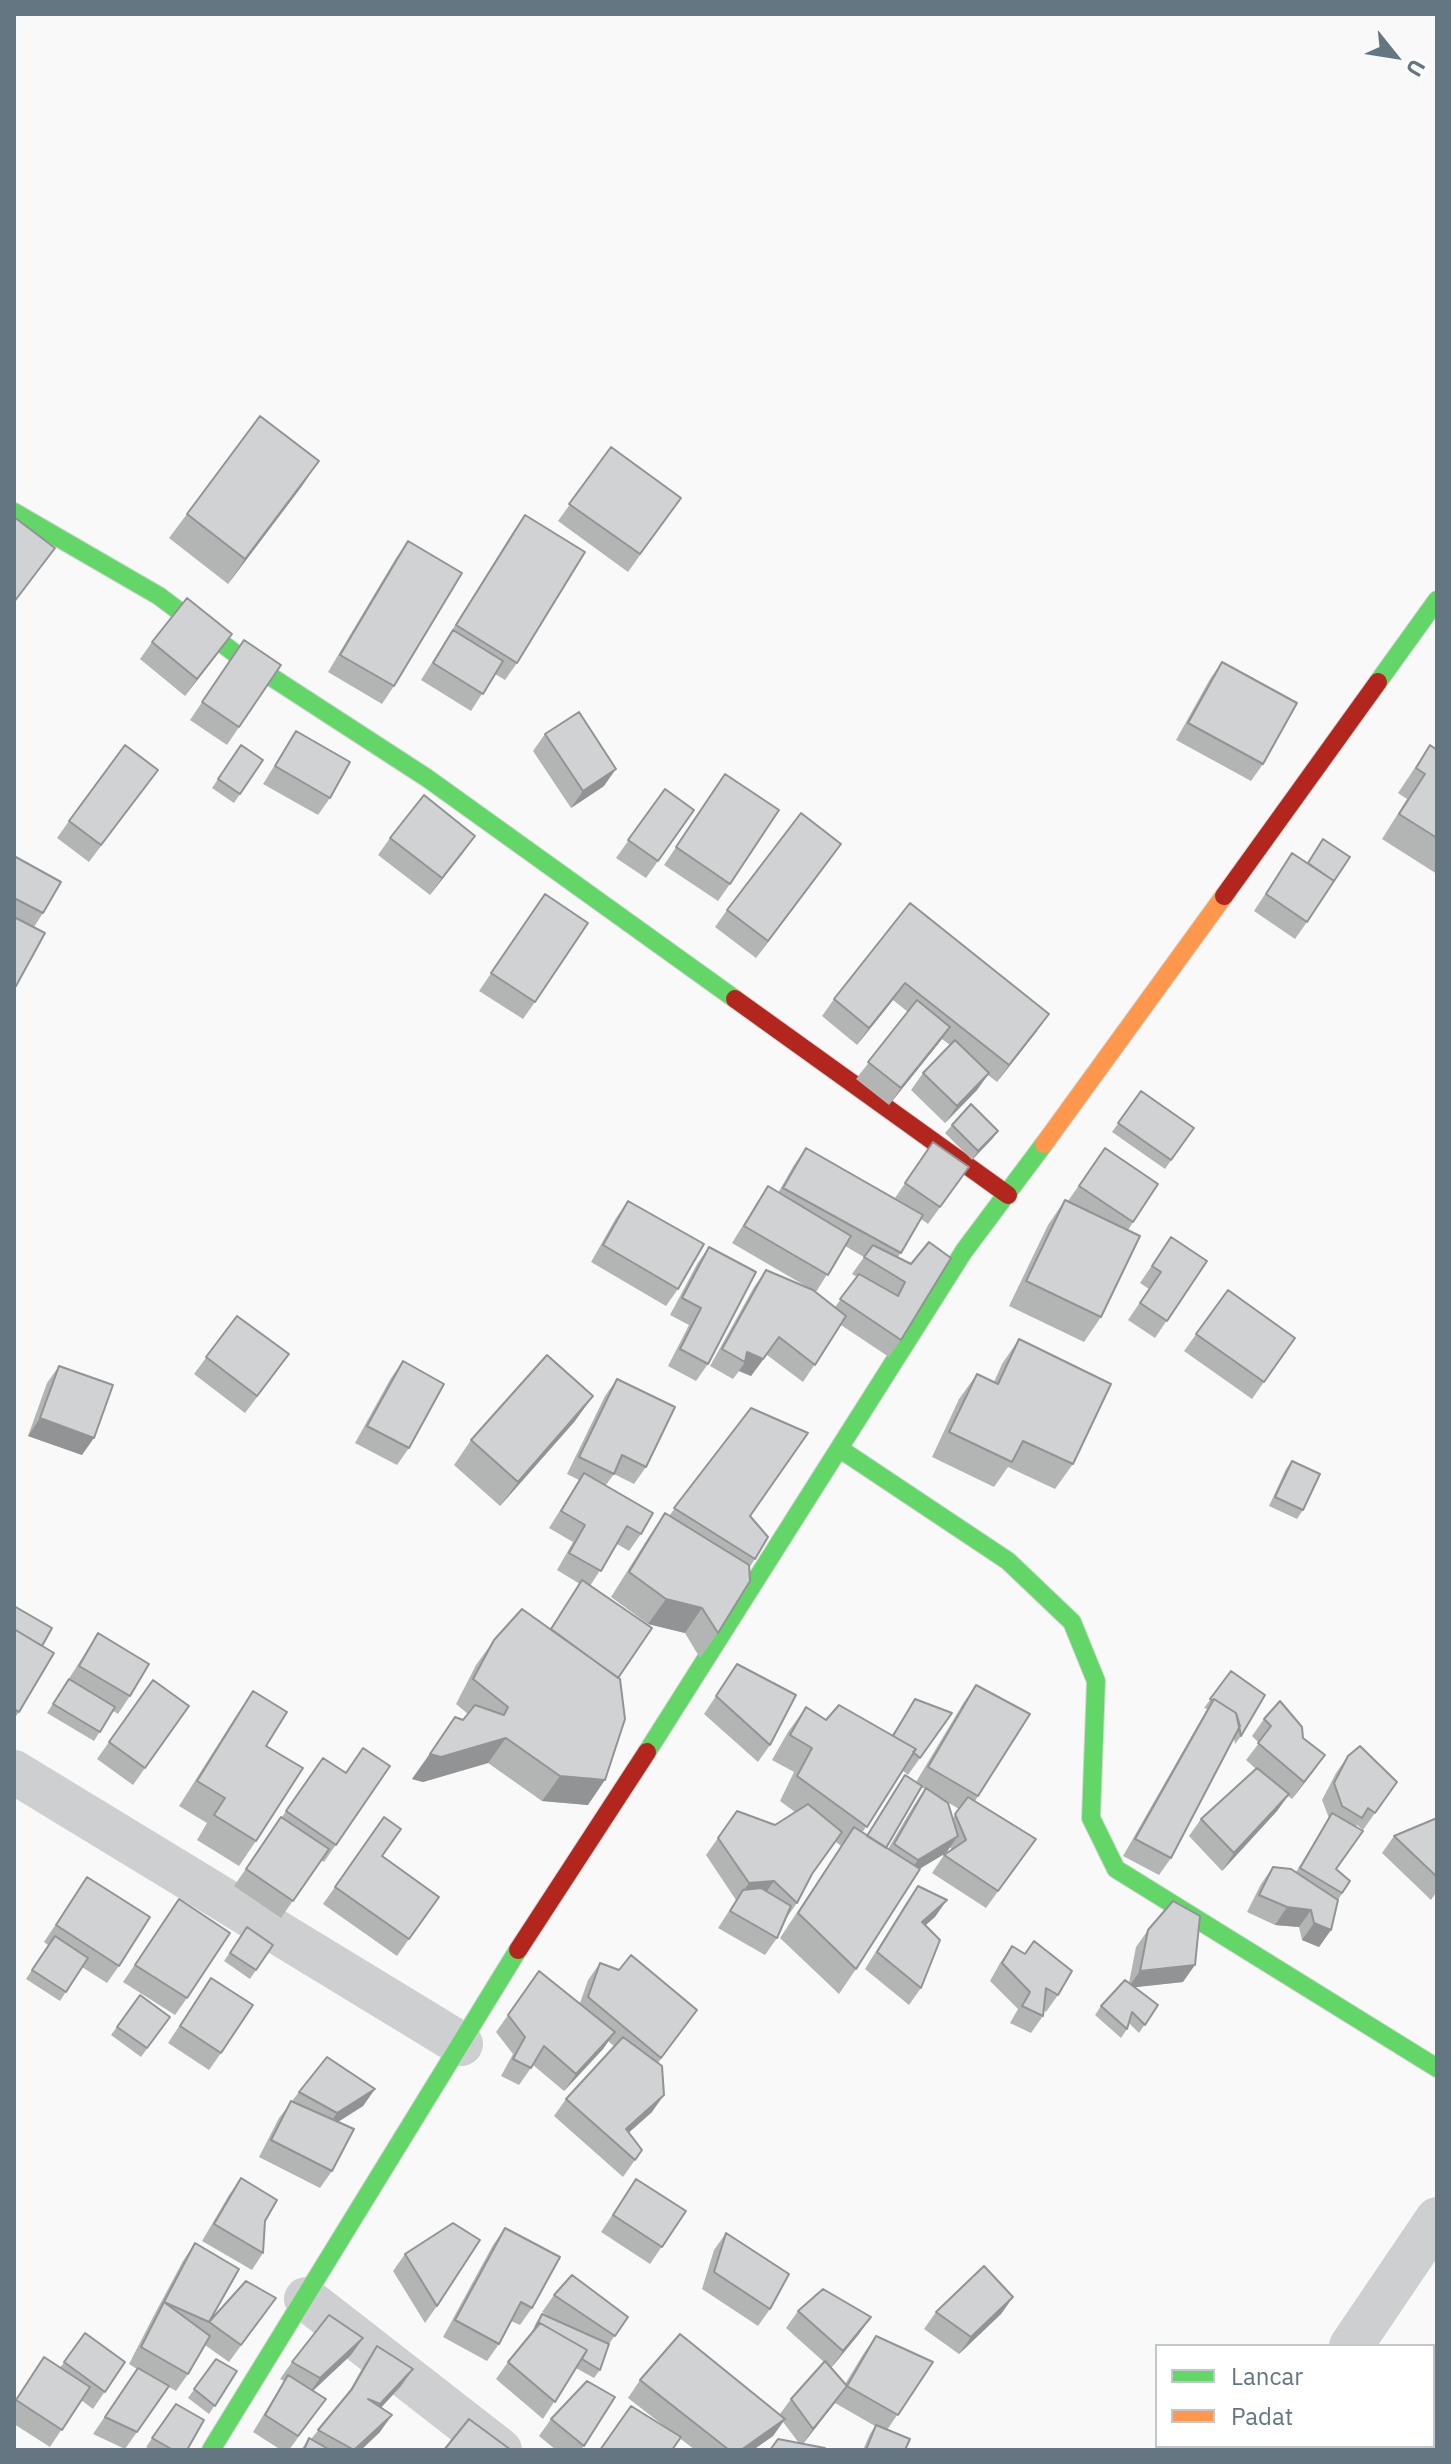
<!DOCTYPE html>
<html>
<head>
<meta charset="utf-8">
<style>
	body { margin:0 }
	#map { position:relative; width:1451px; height:2464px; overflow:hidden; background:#f9f9f9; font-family:"IBM Plex Sans",sans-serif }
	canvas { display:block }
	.frame { position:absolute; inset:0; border:16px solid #657683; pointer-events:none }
	.legend { position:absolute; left:1155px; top:2344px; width:280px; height:104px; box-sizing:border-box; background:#fff; border:2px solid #c1c8cd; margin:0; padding:10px 14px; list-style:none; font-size:24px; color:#657683 }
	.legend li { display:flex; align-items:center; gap:16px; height:40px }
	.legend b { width:40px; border:2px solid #c1c8cd }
	.north { position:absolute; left:1355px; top:16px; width:80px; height:80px; -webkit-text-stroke:6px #fff; paint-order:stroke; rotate:120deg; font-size:22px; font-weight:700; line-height:32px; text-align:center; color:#657683 }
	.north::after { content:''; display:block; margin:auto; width:28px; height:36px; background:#657683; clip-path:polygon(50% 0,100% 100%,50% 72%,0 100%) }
</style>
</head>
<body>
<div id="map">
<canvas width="1451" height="2464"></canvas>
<div class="frame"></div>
<ul class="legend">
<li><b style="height:10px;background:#63d668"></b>Lancar</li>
<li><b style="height:10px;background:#ff974d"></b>Padat</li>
</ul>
<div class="north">U</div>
</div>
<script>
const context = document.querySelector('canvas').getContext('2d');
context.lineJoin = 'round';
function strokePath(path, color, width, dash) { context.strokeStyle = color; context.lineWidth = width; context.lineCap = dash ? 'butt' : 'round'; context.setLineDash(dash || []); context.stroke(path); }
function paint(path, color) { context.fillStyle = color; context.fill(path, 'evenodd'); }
const fast = new Path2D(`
	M14,512L159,596L236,654L427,778L735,999
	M1378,682L1437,600
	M840,1449L1008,1561L1072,1622L1096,1681L1091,1818L1116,1869L1437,2068
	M647,1752L964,1251L1044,1144
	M211,2450L518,1950`);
const slow = new Path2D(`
	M1044,1144L1224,896`);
const jam = new Path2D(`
	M1224,896L1378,682
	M735,999L1008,1195
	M518,1950L647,1752`);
strokePath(fast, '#d5d6d7', 20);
strokePath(slow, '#d5d6d7', 20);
strokePath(jam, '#d5d6d7', 20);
strokePath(new Path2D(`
	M14,1772L461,2044
	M306,2299L500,2450
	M1351,2346L1437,2219
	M1274,2450L1277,2446`), '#cecfd0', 44);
strokePath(fast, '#63d668', 18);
strokePath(slow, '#ff974d', 18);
strokePath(jam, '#b3261e', 18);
paint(new Path2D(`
	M611,447L681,498L628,572L558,521Z
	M302,486L228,584L169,538L187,514Z
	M525,515L517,663L505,680L495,674L471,711L421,680L513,532Z
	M408,541L394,686L382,704L328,672L396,558Z
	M232,634L185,696L140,659L152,642Z
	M244,640L281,665L227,745L190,720Z
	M1222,662L1263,764L1251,781L1176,740L1210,679Z
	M296,731L330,798L318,815L263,784Z
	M545,734L604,786L571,808L533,751Z
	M241,745L263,760L234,803L212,788Z
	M1430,745L1437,750V874L1382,839L1407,799L1398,793Z
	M158,770L89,862L57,838L69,821Z
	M725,774L730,884L718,901L664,865Z
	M665,789L694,810L646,878L616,858Z
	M475,836L430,895L378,855L390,838Z
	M1292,853L1307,922L1295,939L1254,911Z
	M14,856L43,913L34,927L16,986L14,989Z
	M829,861L756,958L715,927L727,910Z
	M545,894L535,1002L523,1019L479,991Z
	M910,903L1037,1031L997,1082L988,1075L977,1090L945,1123L911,1090L923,1073L950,1045L942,1039L889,1105L856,1079L908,1012L893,1000L857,1045L822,1016L834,999Z
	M1141,1091L1194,1128L1165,1169L1112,1132Z
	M952,1125L998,1131L992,1139L972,1160L945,1133Z
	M933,1142L969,1167L928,1224L921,1219L898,1257L911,1264L901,1340L889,1357L841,1325L803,1382L767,1355L751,1376L739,1371L733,1379L710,1366L754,1287L766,1270L809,1288L732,1243L756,1204L768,1186L778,1193L794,1165L806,1148L895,1198ZM845,1246L864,1257L852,1274L857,1277L835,1307L816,1292Z
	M1105,1148L1158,1184L1128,1230L1101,1317L1084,1342L1009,1306L1048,1225L1065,1200L1068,1201Z
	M628,1201L678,1289L666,1306L591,1262L616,1218Z
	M1171,1237L1207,1261L1155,1338L1128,1320L1149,1289L1140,1283Z
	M709,1247L708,1364L696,1381L668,1366L689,1325L670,1315L697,1264Z
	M1228,1290L1295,1338L1252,1399L1184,1351Z
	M237,1316L277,1371L245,1413L194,1374Z
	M1019,1339L1073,1464L1055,1489L1008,1467L994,1487L932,1457L959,1399L977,1374L994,1382L1002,1364Z
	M403,1361L409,1448L397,1465L355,1443L391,1378Z
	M59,1366L82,1455L28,1436L47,1383Z
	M617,1379L646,1467L634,1484L614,1474L606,1485L641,1534L629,1551L617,1544L590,1586L588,1805L542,1801L488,1763L423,1782L412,1779L455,1717L463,1720L468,1714L456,1704L476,1665L494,1640L550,1629L580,1584L557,1570L573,1542L549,1528L579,1480L567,1474L605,1396Z
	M751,1408L750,1516L755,1559L749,1568L718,1633L700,1658L685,1633L648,1624L611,1597L648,1538L665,1513L669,1516Z
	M575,1421L500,1506L454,1465L471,1440Z
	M1292,1461L1303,1510L1297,1519L1269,1506L1286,1469Z
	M14,1606L42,1646L19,1712L14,1719Z
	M98,1633L130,1696L118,1714L113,1711L94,1741L47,1713Z
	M737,1664L770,1745L758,1762L704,1714Z
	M1231,1671L1241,1736L1235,1744L1234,1738L1171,1858L1159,1875L1123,1856L1207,1709L1204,1708Z
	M153,1680L189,1706L133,1785L97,1759Z
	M976,1685L1030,1714L975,1801L1036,1839L986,1908L932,1873L944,1855L952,1850L950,1847L946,1853L919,1869L856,1969L839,1994L780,1938L841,1846L836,1842L810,1876L797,1903L785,1920L777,1938L765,1955L718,1928L736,1900L706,1855L737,1811L775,1825L795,1812L780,1801L794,1772L772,1760L788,1732L806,1707L826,1720L892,1735L915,1699L952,1713L908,1775L902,1770L862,1833L867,1836L916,1782L964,1702ZM921,1787L925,1789L914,1805L888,1849L886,1848ZM947,1802L959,1809L953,1818Z
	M253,1691L266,1746L256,1841L239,1866L197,1840L207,1823L179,1806L236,1716Z
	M1264,1719L1303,1738L1313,1772L1292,1799L1288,1796L1277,1811L1222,1871L1189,1836L1201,1819L1256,1769L1246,1760L1259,1743L1252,1736Z
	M1348,1756L1397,1782L1363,1830L1357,1825L1356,1827L1336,1870L1350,1881L1338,1900L1331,1930L1319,1947L1302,1940L1299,1927L1275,1925L1247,1912L1261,1884L1273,1867L1296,1872L1329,1818L1322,1800L1336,1773Z
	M323,1758L346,1773L390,1766L324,1862L321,1860L281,1918L234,1886Z
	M384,1817L382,1856L439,1897L397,1956L323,1904Z
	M1437,1818V1891L1431,1900L1382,1853L1394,1836Z
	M87,1877L119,1966L107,1983L82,1967L60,2001L26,1979L48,1945L44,1942Z
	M918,1886L935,1917L925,1925L921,1988L909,2005L865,1969L906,1903Z
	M179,1899L187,1998L175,2015L123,1982Z
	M247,1927L273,1945L250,1979L224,1961Z
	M1148,1930L1183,1982L1135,1987L1158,2005L1139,2033L1129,2023L1127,2029L1121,2038L1095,2015L1101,2006L1129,1983L1136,1947Z
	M1012,1946L1058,1995L1046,2012L1043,2010V2016L1031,2033L1010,2023L1018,2009L990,1981L1000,1963Z
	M600,1963L697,2010L658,2063L652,2112L628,2133L642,2150L623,2177L554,2116L566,2099L614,2046L608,2041L603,2049L564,2091L533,2065L519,2085L501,2076L513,2054L496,2032L539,1971L580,2003L588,1980Z
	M211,1978L221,2053L209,2070L168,2043Z
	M140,1995L170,2017L141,2057L111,2035Z
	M375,2089L363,2106L338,2122L332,2171L320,2188L259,2157L279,2118L299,2092Z
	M241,2178L265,2221L263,2253L252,2270L202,2241L229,2195Z
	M636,2179L686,2211L650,2264L601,2232Z
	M505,2228L532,2308L520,2325L511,2321L499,2344L487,2361L443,2337L493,2245Z
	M726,2233L770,2309L758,2326L702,2289L714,2250Z
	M195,2243L209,2322L276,2298L229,2362L205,2345L188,2374L176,2391L169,2387L125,2449L93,2434L137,2369L129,2364L152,2319L183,2261Z
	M405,2254L437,2306L425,2323L393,2271Z
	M554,2295L628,2317L609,2344L600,2370L594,2378L576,2368L543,2419L496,2379L508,2362L531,2334L536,2323L542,2314L551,2318L542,2312Z
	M1013,2297L1001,2314L959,2354L924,2329L936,2312Z
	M798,2311L859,2334L831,2368L845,2384L864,2353L876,2336L933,2362L887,2430L905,2450H863L870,2434L875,2426L835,2403L803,2444L799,2443L783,2422L773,2436L753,2450H695L628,2398L640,2380L780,2414L791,2399L824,2362L786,2328Z
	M85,2333L125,2362L93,2409L81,2400L50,2447L14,2424V2402L44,2357L60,2368Z
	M363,2338L351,2355L313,2391L326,2399L289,2450H281L253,2432L284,2381L280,2379L292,2362Z
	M377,2346L401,2386L381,2408L380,2432L361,2450H301L309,2438L311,2439L346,2397L365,2363Z
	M216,2359L237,2371L209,2414L188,2398Z
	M615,2397L581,2450H556L539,2436L551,2419Z
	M176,2404L187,2450H152L146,2447Z`), '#b3b5b5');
paint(new Path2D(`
	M319,461L302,486L228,584L245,559Z
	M232,634L220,651L185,696L197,679Z
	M616,769L604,786L571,808L583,791Z
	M475,836L463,853L430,895L442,878Z
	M841,844L829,861L756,958L768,941Z
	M905,983L893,1000L857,1045L869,1028Z
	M1049,1014L1037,1031L997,1082L1009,1065Z
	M950,1027L938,1044L889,1105L901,1088Z
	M989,1073L977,1090L945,1123L957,1106Z
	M998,1131L992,1139L972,1160L978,1151Z
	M779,1337L751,1376L739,1371L745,1362L747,1352Z
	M593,1396L575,1421L500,1506L518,1482Z
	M40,1418L94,1438L82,1455L28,1436Z
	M666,1599L702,1608L685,1633L648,1624Z
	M506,1738L488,1763L423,1782L412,1779L430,1754Z
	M1325,1755L1313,1772L1292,1799L1304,1782Z
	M560,1776L605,1780L588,1805L542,1801Z
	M1289,1794L1277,1811L1222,1871L1234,1853Z
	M958,1836L946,1853L906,1877L918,1860Z
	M774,1881L762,1898L737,1900L749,1883Z
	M947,1900L935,1917L910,1939L922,1922Z
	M1287,1907L1311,1910L1299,1927L1275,1925Z
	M1314,1923L1331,1930L1319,1947L1302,1940Z
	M1195,1965L1183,1982L1128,1988L1140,1971Z
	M615,2032L603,2049L564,2091L576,2074Z
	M375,2089L363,2106L325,2130L337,2113Z
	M664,2095L652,2112L616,2144L626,2129Z
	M1013,2297L1001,2314L959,2354L971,2337Z
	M871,2317L859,2334L831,2368L843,2351Z
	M363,2338L351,2355L308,2395L320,2378Z
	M413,2369L401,2386L368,2421L380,2404Z
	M847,2386L835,2403L801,2446L813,2429Z
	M392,2415L380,2432L361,2450H355Z
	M785,2419L773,2436L753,2450H741Z`), '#929394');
const building = new Path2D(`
	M260,416L319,461L245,559L187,514Z
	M611,447L681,498L640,554L569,504Z
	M525,515L585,552L517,663L456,625Z
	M14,517L55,548L14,602Z
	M408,541L462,573L394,686L340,655Z
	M187,598L232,634L197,679L152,642Z
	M453,630L503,661L483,694L433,663Z
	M244,640L281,665L239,727L202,702Z
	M1222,662L1297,703L1263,764L1188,723Z
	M579,712L616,769L583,791L545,734Z
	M296,731L350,762L330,798L275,766Z
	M125,745L158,770L101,845L69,821Z
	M241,745L263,760L240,794L218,779Z
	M1430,745L1437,750V838L1399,814L1425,774L1416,768Z
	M725,774L779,810L730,884L676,847Z
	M665,789L694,810L658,861L628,840Z
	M424,795L475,836L442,878L390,838Z
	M801,813L841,844L768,941L727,910Z
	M1323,839L1350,857L1334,881L1308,863Z
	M1292,853L1334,881L1307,922L1266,894Z
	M14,856L61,882L43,913L14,898Z
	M545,894L588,923L535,1002L491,973Z
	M910,903L1049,1014L1009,1065L905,983L869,1028L834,999Z
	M14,917L45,933L16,986L14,984Z
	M917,1000L950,1027L901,1088L868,1062Z
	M955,1040L989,1073L957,1106L923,1073Z
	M1141,1091L1194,1128L1171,1160L1118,1123Z
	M971,1104L998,1131L978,1151L952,1125Z
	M933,1142L969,1167L940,1207L905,1183Z
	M806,1148L923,1215L901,1253L783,1188Z
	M1105,1148L1158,1184L1133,1222L1079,1186Z
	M768,1186L851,1236L828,1275L744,1226Z
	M1065,1200L1140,1236L1101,1317L1026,1281Z
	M628,1201L704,1244L678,1289L603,1245Z
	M1171,1237L1207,1261L1167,1321L1140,1303L1161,1272L1152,1266Z
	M929,1242L951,1258L901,1340L840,1299L859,1274L898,1296L905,1282L864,1257L873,1245L911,1264Z
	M709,1247L756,1272L708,1364L680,1349L701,1308L682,1298Z
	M766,1270L813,1290L846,1316L815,1365L779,1337L763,1359L747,1352L745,1362L722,1349Z
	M1228,1290L1295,1338L1264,1382L1196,1334Z
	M237,1316L289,1354L257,1396L206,1357Z
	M1019,1339L1111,1384L1073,1464L1023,1441L1012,1462L949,1432L977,1374L998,1384Z
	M547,1355L593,1396L518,1482L471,1440Z
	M403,1361L444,1384L409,1448L367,1426Z
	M59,1366L113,1385L94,1438L40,1418Z
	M617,1379L675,1407L646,1467L622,1455L614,1474L579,1457Z
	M751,1408L808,1433L750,1516L768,1537L755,1559L674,1508Z
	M1292,1461L1320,1474L1303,1510L1275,1497Z
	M584,1473L653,1513L641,1534L627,1526L601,1571L569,1553L585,1525L561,1511Z
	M665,1513L749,1565L750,1581L718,1633L702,1608L666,1599L629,1572Z
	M582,1580L652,1628L618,1678L551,1629Z
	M14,1606L52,1628L42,1646L14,1629Z
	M522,1609L620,1679L625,1719L605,1780L560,1776L506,1738L441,1757L430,1754L455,1717L463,1720L475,1705L504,1715L508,1707L473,1679L494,1640Z
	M14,1629L54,1653L19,1712L14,1709Z
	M98,1633L149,1664L130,1696L79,1666Z
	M737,1664L796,1695L770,1745L716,1696Z
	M1231,1671L1265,1695L1241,1736L1236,1713L1214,1699L1213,1701L1210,1699Z
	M69,1679L115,1707L100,1732L53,1704Z
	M153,1680L189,1706L145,1768L109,1742Z
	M976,1685L1030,1714L978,1796L928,1767Z
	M253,1691L287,1712L266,1746L303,1768L256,1841L214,1815L225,1798L197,1781Z
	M915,1699L952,1713L920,1758L913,1752L916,1749L893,1736Z
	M1214,1699L1236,1713L1240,1726L1171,1858L1135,1839Z
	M1280,1701L1302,1727L1303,1738L1325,1755L1304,1782L1258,1743L1271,1726L1264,1719Z
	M839,1705L916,1749L867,1827L797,1776L812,1748L790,1735L806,1707L826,1720Z
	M1360,1746L1397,1782L1375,1813L1368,1808L1362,1818L1342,1806L1334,1783L1348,1756Z
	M363,1748L390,1766L336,1845L286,1811L323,1758L346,1773Z
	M1257,1768L1289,1794L1234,1853L1201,1819Z
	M905,1775L922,1786L886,1848L867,1836Z
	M926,1788L948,1803L958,1836L918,1860L894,1844Z
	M968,1797L1036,1839L998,1891L944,1855L966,1840L955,1814Z
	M808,1804L842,1832L812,1874L797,1903L774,1881L749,1883L718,1838L737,1811L775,1825Z
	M1332,1813L1363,1831L1336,1869L1350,1881L1342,1893L1300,1868Z
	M281,1817L329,1849L293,1901L246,1869Z
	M384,1817L401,1829L382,1856L439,1897L409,1939L335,1887Z
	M1437,1818V1877L1394,1836Z
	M854,1827L920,1869L856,1969L798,1913Z
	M1273,1867L1291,1869L1338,1900L1331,1930L1314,1923L1311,1910L1287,1907L1259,1895Z
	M87,1877L150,1917L119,1966L56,1925Z
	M918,1886L947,1900L922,1922L940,1940L921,1988L877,1952Z
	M761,1888L791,1906L777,1938L730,1911L743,1890Z
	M179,1899L230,1933L187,1998L135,1965Z
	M1173,1901L1200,1916L1195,1965L1140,1971L1148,1930Z
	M247,1927L273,1945L256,1970L230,1953Z
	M55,1936L88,1958L66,1992L32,1970Z
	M1034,1941L1072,1971L1058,1995L1046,1988L1043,2016L1022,2006L1030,1992L1002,1963L1012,1946L1025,1954Z
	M631,1955L697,2010L661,2058L588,1997L600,1963L619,1970Z
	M539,1971L615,2032L576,2074L544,2046L531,2068L513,2059L525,2037L508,2015Z
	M211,1978L253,2005L221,2053L180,2026Z
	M1125,1980L1158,2005L1145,2025L1132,2012L1127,2029L1101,2006Z
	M140,1995L170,2017L147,2048L117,2027Z
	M623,2037L662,2066L664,2095L626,2129L642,2150L635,2160L566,2099Z
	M327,2057L375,2089L337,2113L299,2092Z
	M291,2101L354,2129L332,2171L271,2140Z
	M241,2178L277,2200L265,2221L263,2253L214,2224Z
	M636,2179L686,2211L662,2247L613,2215Z
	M453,2223L480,2240L437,2306L405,2254Z
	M505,2228L560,2257L532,2308L521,2302L499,2344L455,2320Z
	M726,2233L789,2274L770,2309L714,2272Z
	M195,2243L239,2269L209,2322L164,2302L210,2336L188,2374L141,2347L164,2302Z
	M984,2266L1013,2297L971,2337L936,2312Z
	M572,2275L628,2317L615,2336L554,2295Z
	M246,2281L276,2298L241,2345L209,2322Z
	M823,2289L871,2317L843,2351L798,2311Z
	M542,2314L609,2344L600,2370L582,2359L587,2350L540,2323L535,2329Z
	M329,2315L363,2338L320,2378L292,2362Z
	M540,2323L587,2350L555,2402L508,2362Z
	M85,2333L125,2362L105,2392L64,2362Z
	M680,2334L785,2419L741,2450H729L640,2380Z
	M876,2336L933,2362L898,2415L847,2386Z
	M377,2346L413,2369L380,2404L368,2399L392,2415L354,2450L318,2430L352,2389Z
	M44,2357L90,2387L62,2430L16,2400Z
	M216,2359L237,2371L215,2406L194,2389Z
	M825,2361L847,2386L813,2429L791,2399Z
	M138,2368L169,2386L137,2432L105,2417Z
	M288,2375L326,2399L298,2436L265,2415Z
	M587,2381L615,2397L584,2446L551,2419Z
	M176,2404L204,2420L187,2450H173L152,2438Z
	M631,2406L681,2437L672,2450H600Z
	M469,2419L511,2450H444Z
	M876,2425L910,2439L905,2450H866Z
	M309,2438L330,2450H304Z
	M778,2439L825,2448L824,2450H770Z`);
paint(building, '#d0d2d3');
strokePath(building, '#929394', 2);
</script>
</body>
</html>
